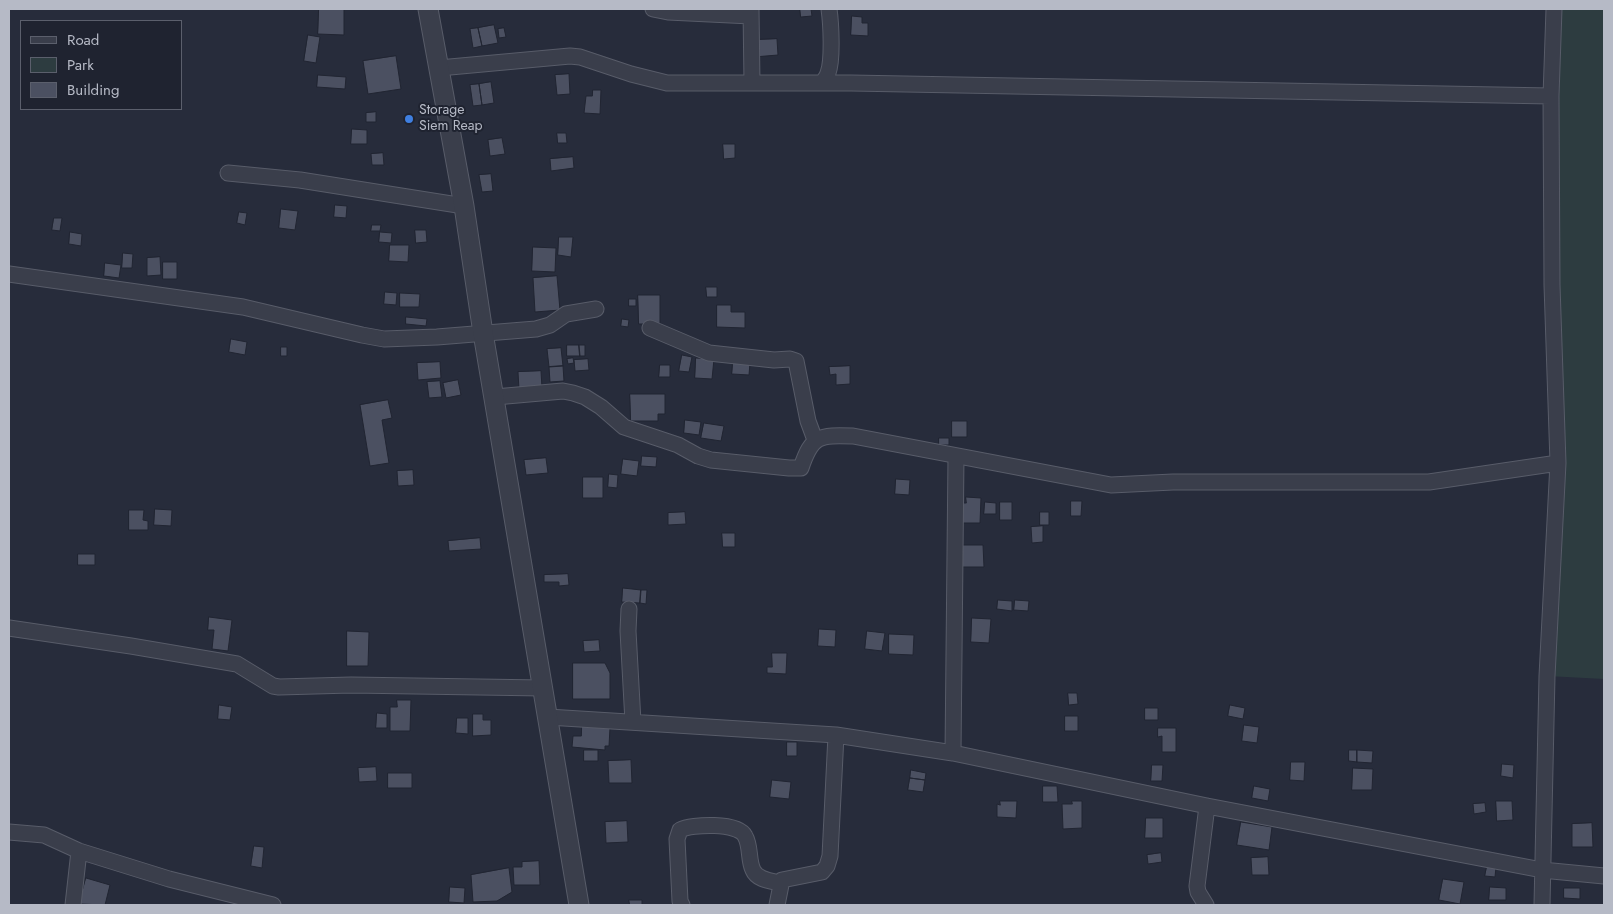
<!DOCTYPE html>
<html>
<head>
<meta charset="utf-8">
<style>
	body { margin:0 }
	#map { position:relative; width:1613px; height:914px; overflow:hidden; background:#272c3b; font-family:Jost,sans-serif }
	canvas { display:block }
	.frame { position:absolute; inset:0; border:10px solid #b6bac6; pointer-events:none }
	.legend { position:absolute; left:20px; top:20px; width:162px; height:90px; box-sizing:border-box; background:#1f2330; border:1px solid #5b5f6c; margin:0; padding:6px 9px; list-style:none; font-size:15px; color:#b6bac6 }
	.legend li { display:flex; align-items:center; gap:10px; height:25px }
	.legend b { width:25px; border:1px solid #5b5f6c }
</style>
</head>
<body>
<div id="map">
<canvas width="1613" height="914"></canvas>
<div class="frame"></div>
<ul class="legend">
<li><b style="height:6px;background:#3a3e4b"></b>Road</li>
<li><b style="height:14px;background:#2d3c40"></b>Park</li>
<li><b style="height:14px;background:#4b5061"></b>Building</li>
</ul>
</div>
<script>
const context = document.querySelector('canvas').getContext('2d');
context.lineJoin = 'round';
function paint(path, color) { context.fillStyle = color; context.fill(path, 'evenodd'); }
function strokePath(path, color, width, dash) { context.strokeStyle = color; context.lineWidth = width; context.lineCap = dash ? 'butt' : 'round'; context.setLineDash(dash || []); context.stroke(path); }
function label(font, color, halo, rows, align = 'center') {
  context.font = font + ' Jost,sans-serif'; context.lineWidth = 4; context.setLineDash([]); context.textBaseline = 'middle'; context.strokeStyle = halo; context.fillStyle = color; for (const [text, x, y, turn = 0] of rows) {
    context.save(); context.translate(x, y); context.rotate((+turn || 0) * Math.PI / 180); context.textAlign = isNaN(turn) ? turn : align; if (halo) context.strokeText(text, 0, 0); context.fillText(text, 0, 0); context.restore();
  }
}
paint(new Path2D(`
	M1555,9H1604V679L1547,676L1558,463Z`), '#2d3c40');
const building = new Path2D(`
	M319,9H344V35L318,34Z
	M800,9H811L812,16L801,17Z
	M852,16L862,17V23H868V36L851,35Z
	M494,25L498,43L482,46L478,28Z
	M478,28L482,46L473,48L470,29Z
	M504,28L506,37L499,38L498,29Z
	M308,35L320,37L316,63L304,61Z
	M777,39L778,55L754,57L753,40Z
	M396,56L401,89L368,94L363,61Z
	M569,74L570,94L557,95L555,75Z
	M318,75L346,77L345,89L317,87Z
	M491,82L494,103L482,105L479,84Z
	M479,84L482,105L473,106L470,85Z
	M593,90H601L600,114L584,113L586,96H592Z
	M376,112V122H366V113Z
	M352,129L367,130V144H351Z
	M557,133H566L567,143H558Z
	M502,138L505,154L490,156L488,140Z
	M723,144H735V158L724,159Z
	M383,153L384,165H372L371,154Z
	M573,157L574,168L551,171L550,159Z
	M491,174L493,191L482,192L479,175Z
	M335,205L347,206L346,218L334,217Z
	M281,209L298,211L295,230L279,228Z
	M239,212L247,213L245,225L237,223Z
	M54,218H62L60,231L52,230Z
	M372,225H381L380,231H371Z
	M415,230H426L427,242L416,243Z
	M70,232L82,234L81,246L69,244Z
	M380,232L392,233L391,243L379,242Z
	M559,237H573L571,257L558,255Z
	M390,245H409L408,262L389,261Z
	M533,247L556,248L555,272L532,271Z
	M123,253L133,254L132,268H122Z
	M160,257L161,275L147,276V258Z
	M163,262H177V279H163Z
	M105,263L121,265L119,278L104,276Z
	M557,276L560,310L535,312L533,278Z
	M706,287H717V297H707Z
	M385,292L397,293L396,305L384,304Z
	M400,293L420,294L419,307H400Z
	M638,295H660V324H639Z
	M629,299H636V306H629Z
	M717,305H731V312H745V328L717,327Z
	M406,317L427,319L426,326L406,324Z
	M622,319L629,320L628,327L621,326Z
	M231,339L247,342L245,355L229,352Z
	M567,345H579L580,356H567Z
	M579,345H585V356H580Z
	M281,347H287V356H281Z
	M561,348L563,366L549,367L547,349Z
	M682,355L692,357L689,372L679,371Z
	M573,358L574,363L568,364L567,359Z
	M696,358L714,359L712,379L695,378Z
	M588,359L589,370L575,371L574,360Z
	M440,362L441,378L418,380L417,363Z
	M733,362L750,363L749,375L732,374Z
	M660,365H670V377H659Z
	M563,366L564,381L550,382L549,367Z
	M850,366V384L836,385V374L830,375L829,367Z
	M541,371L542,388L519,390L518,372Z
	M458,380L461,395L446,398L443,383Z
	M440,381L442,397L429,398L427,382Z
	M630,394H665V414H658V421H631Z
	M388,400L392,418L382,420L389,463L370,466L360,405Z
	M685,420L701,422L699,435L684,433Z
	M952,421H967V437H952Z
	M704,423L724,426L721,441L701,438Z
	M939,438H949V445H939Z
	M642,456L657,457L656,467L641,466Z
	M546,458L548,473L526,475L524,460Z
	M623,459L639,461L637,476L621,474Z
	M413,470L414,485L398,486L397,471Z
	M609,474L618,475L617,488L608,487Z
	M583,477H603V498H583Z
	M896,479L910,480L909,495L895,494Z
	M966,497L981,498L980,523H957V503H966Z
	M1071,501H1082L1081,516H1071Z
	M985,502L996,503V514H984Z
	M1000,502H1012V520H1000Z
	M155,509L172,510L171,526L154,525Z
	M129,510H144L143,520L148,521V530H129Z
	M685,512L686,524L668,525V513Z
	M1040,512H1049V525H1040Z
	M1043,526V542L1032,543L1031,527Z
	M722,533H735V547H723Z
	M480,538L481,549L449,551L448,541Z
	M960,545H983L984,567H961Z
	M78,554H95V565H78Z
	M568,574L569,585L559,586V582H544V575Z
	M623,588L641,590L640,603L622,602Z
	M641,590H647L646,604L640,603Z
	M998,600L1012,601V611L997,609Z
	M1015,600L1029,601L1028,611L1014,610Z
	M209,617L232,620L228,651L212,649L214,630H208Z
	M972,618L991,619L989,643L971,642Z
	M819,629L836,630L835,647L818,646Z
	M347,631L369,632L368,666H347Z
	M867,631L885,633L882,651L865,649Z
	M889,634L914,635L913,655L889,654Z
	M599,640L600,651L584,652L583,641Z
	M772,653H787L786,674L767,673V667H772Z
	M573,663H605L610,673V699H573Z
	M1068,693H1077L1078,704L1069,705Z
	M397,700H411L410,731H390V707H397Z
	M219,705L232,707L230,720L218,719Z
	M1230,705L1245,708L1243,719L1228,716Z
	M1145,708H1158V720H1145Z
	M377,713L387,714V728H376Z
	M473,714H483V720H491V735L473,736Z
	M1065,716H1078V731H1065Z
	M457,718H468V734L456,733Z
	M1244,725L1259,727L1257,743L1242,741Z
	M582,726L610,728L609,746H605V750L572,747L573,736H581Z
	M1158,728H1176V752H1162V736L1158,737Z
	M787,742H797V756H787Z
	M584,750H598V761H584Z
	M1349,750H1357V762L1349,761Z
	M1357,750L1373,751L1372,763L1357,762Z
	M631,760L632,783H609L608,761Z
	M1291,762H1305L1304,781L1290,780Z
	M1502,764L1514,765L1513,778L1501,776Z
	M1152,765H1163L1162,781H1151Z
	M376,767L377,781L359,782L358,768Z
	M1353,768L1373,769L1372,790H1352Z
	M911,770L926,773L925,780L910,778Z
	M388,773H412V788H388Z
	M910,778L925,780L923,792L908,790Z
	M772,780L791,782L789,799L770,797Z
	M1043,786H1057L1058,802H1043Z
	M1254,786L1270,789L1268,801L1252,798Z
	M1000,801H1017L1016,818L997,817V804L1000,805Z
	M1072,801H1082V828L1063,829L1062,804H1072Z
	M1496,801H1512L1513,820L1497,821Z
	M1485,803L1486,812L1474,814L1473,804Z
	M1146,818H1163V838H1145Z
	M627,821L628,842L606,843L605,822Z
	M1241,822L1272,827L1269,850L1237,845Z
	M1592,823L1593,847H1572V824Z
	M254,846L264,847L262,868L251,866Z
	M1161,853L1162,862L1148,864L1147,855Z
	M1268,857L1269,875H1252L1251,858Z
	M539,861L540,885H514L513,867H522V862Z
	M1487,866L1496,867L1495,877L1485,876Z
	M509,868L512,892L497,901L473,902L471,875Z
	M86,878L110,885L105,905L79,904Z
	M1443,879L1464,882L1460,904L1439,900Z
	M450,887L465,888L464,903L449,902Z
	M1490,887L1506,888V900H1489Z
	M1564,888H1580V899L1564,898Z
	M629,900H642V905H630Z`);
paint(building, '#4b5061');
strokePath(building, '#212532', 1);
const minor = new Path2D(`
	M653,9L668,12L751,16
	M751,9L752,83
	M439,68L570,56L580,57L631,74L667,83H851L1551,96
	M822,83C824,80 827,77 828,73C833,60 831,23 829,9
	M228,173L300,180L464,206
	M9,274L243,307L362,335L384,339L437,337L536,329L550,325L566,314L596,309
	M650,328L709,353L774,360L790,359L796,361L808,421L815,440
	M495,397L563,391L573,393L585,397L601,407L624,427L678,445L698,456L711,460L789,468H801C812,435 819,435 853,436L1111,485L1173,482H1429L1558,463
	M629,609L628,631L633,722
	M9,628L131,646L237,664L273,686L279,687L351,685L543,688
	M548,717L836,735L953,753L1207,806L1542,870L1604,876
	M953,753L956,456
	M9,832L44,835L79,851L169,879L273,905
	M73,905L79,851
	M682,905L680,901L677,839L680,830C692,824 738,822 745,836C751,846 748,860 753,870C757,880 771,881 780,883
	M777,905L782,880L822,872L827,866L830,856L836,735
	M1206,905L1198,892L1197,886L1207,806
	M1542,905L1547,676L1558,463L1552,285L1551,96L1554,9`);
const tertiary = new Path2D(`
	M428,9L464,206L483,333L579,905`);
strokePath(minor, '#585c69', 17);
strokePath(tertiary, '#585c69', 21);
strokePath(minor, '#3a3e4b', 15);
strokePath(tertiary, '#3a3e4b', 19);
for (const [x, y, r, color] of [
	[409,119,5,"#3f7fe0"]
]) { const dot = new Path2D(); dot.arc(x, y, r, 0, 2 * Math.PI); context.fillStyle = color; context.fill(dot); strokePath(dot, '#1f2330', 2); }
label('14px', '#b6bac6', '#1f2330', [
	["Storage",419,111],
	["Siem Reap",419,127]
], 'left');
</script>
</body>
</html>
